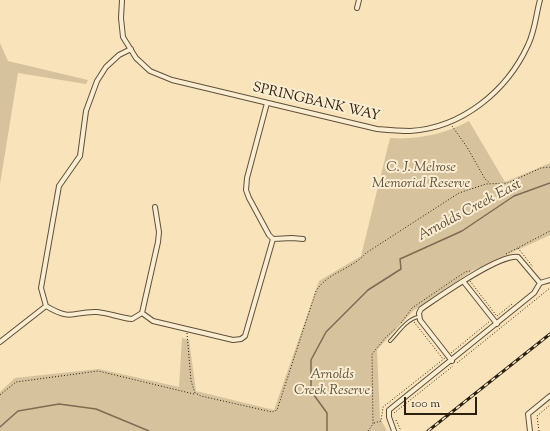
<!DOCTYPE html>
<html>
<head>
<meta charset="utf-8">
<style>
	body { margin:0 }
	#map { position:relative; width:550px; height:431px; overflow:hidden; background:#f9e3ba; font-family:"Sorts Mill Goudy",serif }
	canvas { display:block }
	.scale { position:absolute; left:404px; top:397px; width:73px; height:18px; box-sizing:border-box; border:2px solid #2b1f10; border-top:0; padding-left:5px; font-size:12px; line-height:14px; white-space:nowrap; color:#2b1f10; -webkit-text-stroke:3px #fbedd2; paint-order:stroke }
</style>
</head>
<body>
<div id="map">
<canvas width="550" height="431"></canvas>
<div class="scale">100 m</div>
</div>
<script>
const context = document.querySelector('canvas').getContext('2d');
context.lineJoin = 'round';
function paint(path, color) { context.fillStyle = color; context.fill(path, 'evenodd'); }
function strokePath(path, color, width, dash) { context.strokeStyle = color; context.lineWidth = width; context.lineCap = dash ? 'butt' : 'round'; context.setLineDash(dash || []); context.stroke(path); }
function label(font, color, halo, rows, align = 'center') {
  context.font = font + ' "Sorts Mill Goudy",serif'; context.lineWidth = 4; context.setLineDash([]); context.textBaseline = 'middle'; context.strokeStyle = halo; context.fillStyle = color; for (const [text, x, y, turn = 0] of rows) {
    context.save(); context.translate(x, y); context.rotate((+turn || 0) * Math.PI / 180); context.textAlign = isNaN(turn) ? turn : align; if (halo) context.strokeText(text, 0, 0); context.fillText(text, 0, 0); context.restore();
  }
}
paint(new Path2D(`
	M0,43L8,61L88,80L86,84L18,73L0,184Z
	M469,121L505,182L550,163V235L472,271L413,311L377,350L380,418L387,431H0V392L15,378L99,369L179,387L182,338L189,340L196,391L274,410L319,281L361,256L390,138C418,140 445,134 469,121Z`), '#d6c29d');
strokePath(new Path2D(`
	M0,427L18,411L59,404L96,409L149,431
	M327,431V413L311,391V360L326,332L368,290L401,269L400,259L462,231L514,196L550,183`), '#7d6c53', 1.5);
const service = new Path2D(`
	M390,341C398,333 407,319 418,317`);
const minor = new Path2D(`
	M122,0L121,18L123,37L136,58L150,71L172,80L377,129C388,130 399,131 410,131C462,128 507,91 528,45C535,31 536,14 540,0
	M357,8L359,0
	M131,49L119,55L106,67L97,81L86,111L80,156L59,186L41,288L46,306C73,322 72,311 97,312C109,313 120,318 132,319L142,313L153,321L233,340L241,339L245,336L273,239L269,235L249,198L246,190L247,178L267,103
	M273,239L292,238L303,239
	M463,281L497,324
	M142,313L158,242L159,232L155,207
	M0,342L46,306
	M452,361L420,320L419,313L421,309C439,297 499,254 518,257L540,283
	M394,431L389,417V410L534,293L540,283L550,280
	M530,431L528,414L550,396`);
strokePath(service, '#5e503a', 4);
strokePath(minor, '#5e503a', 6);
strokePath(new Path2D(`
	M452,126L467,147L485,179L490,183
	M518,248L533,267
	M506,254L550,231
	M470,281L496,315
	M497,316L512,304
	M414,322L443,359
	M401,323L412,308L465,272L470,271
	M187,333L191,381L195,393L201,396L272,412L277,410L316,291C328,272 353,269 366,253L459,193L486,184L508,183L541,168L550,167
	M451,353L490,321
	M457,363L550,288
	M0,395L16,382L98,371L194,394
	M394,413L453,366
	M396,420L401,431
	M374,423L381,421L383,407L445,358
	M368,431L373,424L372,354L385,338L395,329
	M539,431L537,416L550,405`), '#2b1f10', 1, [1, 2]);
strokePath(service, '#fbedd2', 2);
strokePath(minor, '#fbedd2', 4);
const rail = new Path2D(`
	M428,431L550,334`);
strokePath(rail, '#2b1f10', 3);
strokePath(rail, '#fbedd2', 1.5, [4.5]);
label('14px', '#2b1f10', '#fbedd2', [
	["SPRINGBANK WAY",316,103,13]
]);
label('italic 14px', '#5e503a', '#fbedd2', [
	["C. J. Melrose",421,169],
	["Memorial Reserve",421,185],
	["Arnolds",332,376],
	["Creek Reserve",332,392]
]);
label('italic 15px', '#5b4c37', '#fbedd2', [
	["Arnolds Creek East",470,211,-28]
]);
</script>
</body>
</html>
